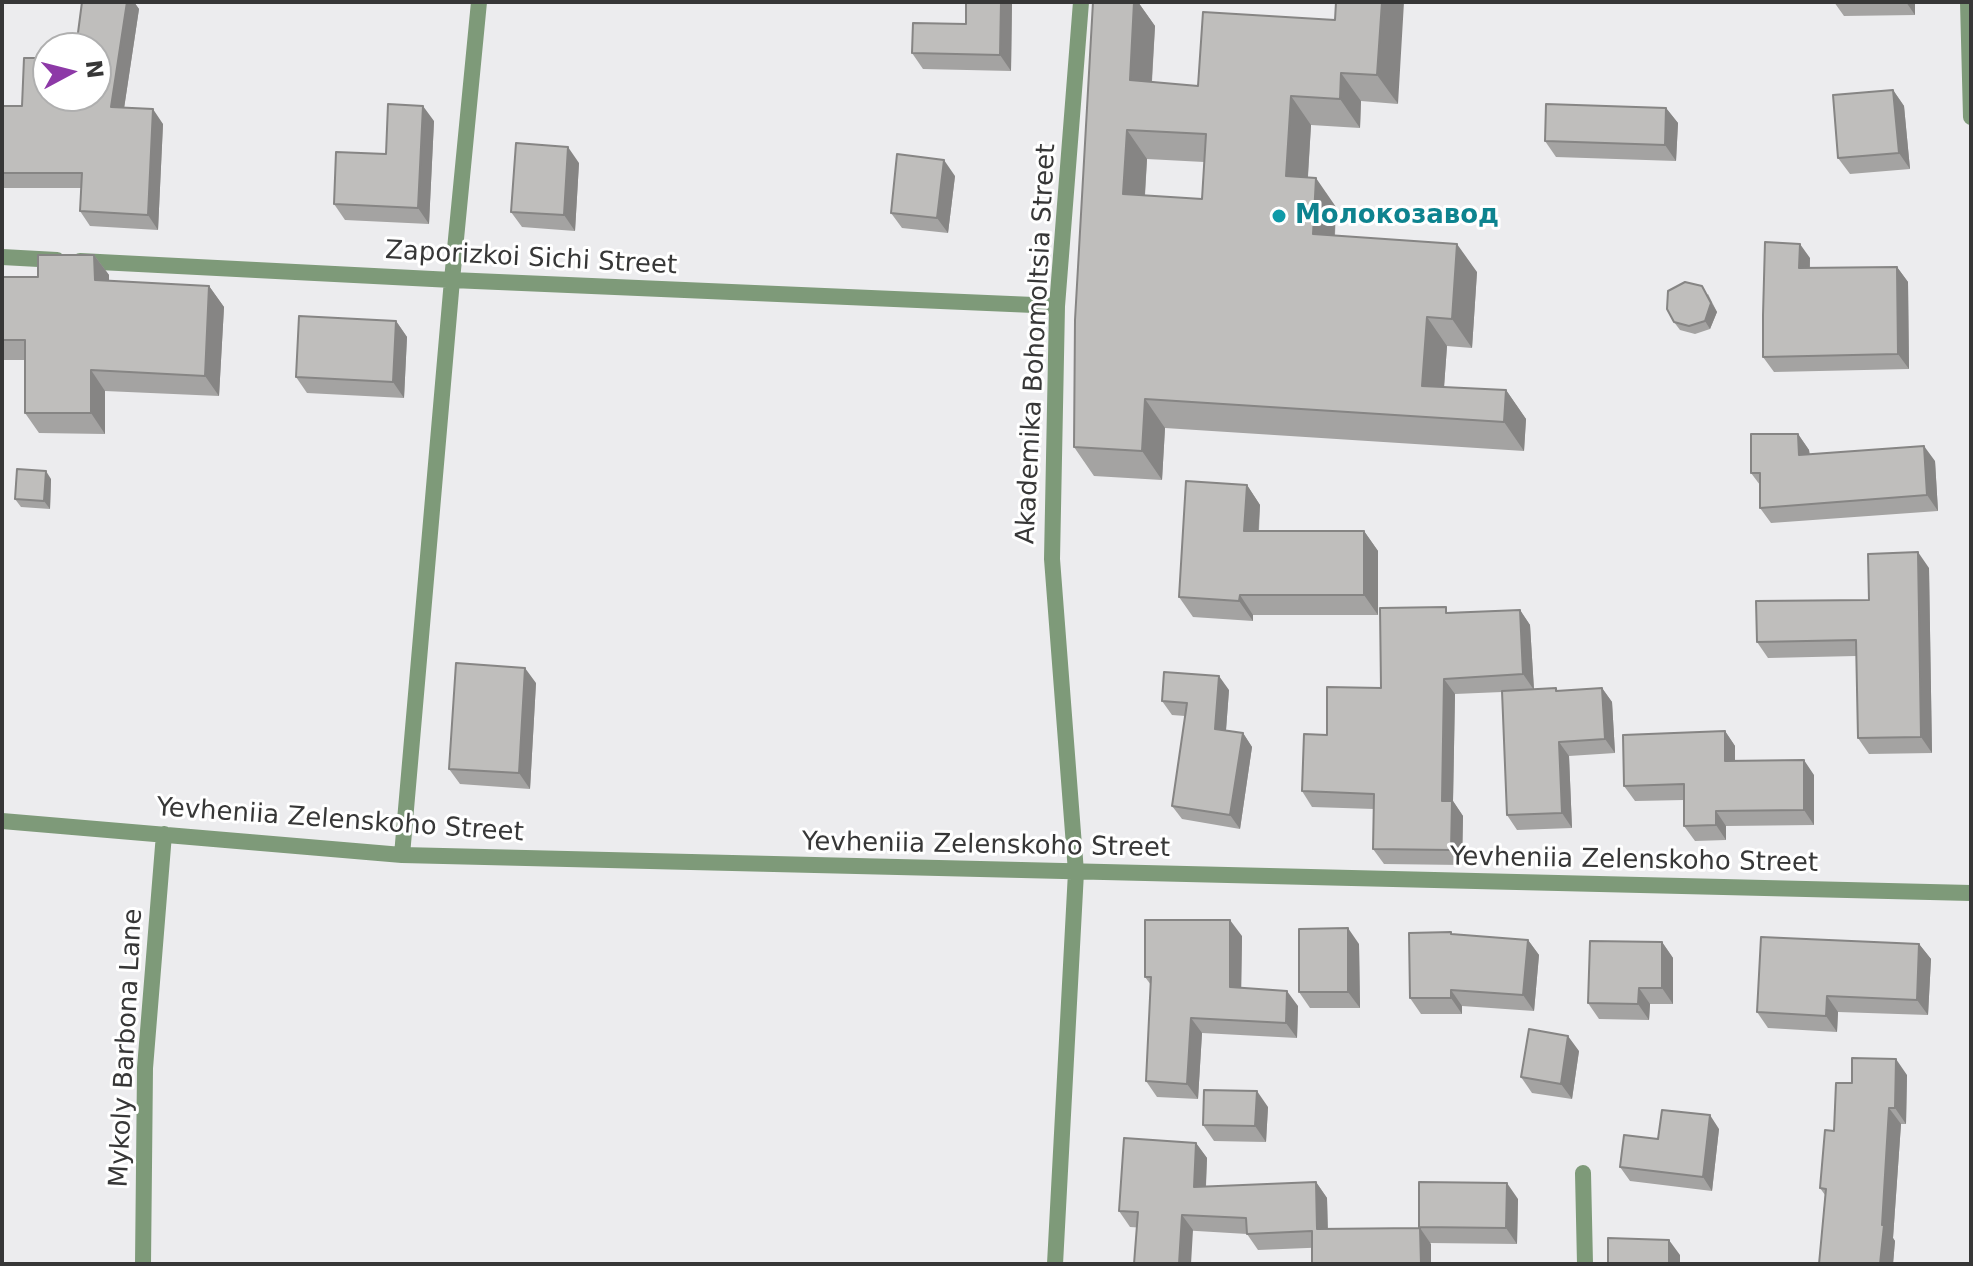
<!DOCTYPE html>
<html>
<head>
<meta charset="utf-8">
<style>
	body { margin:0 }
	#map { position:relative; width:1973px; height:1266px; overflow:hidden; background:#ececee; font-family:"DejaVu Sans",sans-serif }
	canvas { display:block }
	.frame { position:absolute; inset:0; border:4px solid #373737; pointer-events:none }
	.north { position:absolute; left:32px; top:32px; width:80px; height:80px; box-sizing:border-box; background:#fff; border:2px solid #afafaf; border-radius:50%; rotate:83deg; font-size:22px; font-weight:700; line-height:32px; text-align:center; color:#373737 }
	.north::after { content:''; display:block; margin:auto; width:28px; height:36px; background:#8d39a7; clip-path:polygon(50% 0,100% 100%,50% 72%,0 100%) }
</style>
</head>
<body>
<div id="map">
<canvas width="1973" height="1266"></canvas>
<div class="frame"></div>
<div class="north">N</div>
</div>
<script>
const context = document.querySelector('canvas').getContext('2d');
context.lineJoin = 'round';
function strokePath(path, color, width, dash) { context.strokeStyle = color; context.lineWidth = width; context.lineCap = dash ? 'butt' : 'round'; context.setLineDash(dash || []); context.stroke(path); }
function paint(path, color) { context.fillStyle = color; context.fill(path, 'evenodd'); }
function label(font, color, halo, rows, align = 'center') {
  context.font = font + ' "DejaVu Sans",sans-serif'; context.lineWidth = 6; context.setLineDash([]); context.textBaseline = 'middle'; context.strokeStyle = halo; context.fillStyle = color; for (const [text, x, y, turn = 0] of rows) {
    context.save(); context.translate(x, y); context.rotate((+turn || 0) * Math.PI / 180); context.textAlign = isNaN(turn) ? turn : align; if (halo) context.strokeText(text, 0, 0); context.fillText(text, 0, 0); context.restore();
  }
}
strokePath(new Path2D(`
	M1968,2L1971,117
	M2,257L57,260
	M80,261L452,280L1057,306
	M2,821L402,855L1971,893
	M402,855L452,280L479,2
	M1583,1173L1585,1264
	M143,1264L145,1068L164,834
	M1055,1264L1076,872L1052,559L1057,306L1081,2`), '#7e9a79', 16);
paint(new Path2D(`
	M82,2H134L139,9L124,108L163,124L158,230L90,226L80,211L81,188H2V106H22L96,96Z
	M966,2H1012L1011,71L923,69L912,53L966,24Z
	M1093,2H1138L1155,26L1152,82L1198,86L1335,20L1336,2L1398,104L1361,101L1360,128L1311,125L1308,177L1336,207L1335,236L1477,272L1472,348L1447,346L1444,387L1506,390L1526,419L1524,451L1165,428L1162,480L1094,476L1074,447ZM1147,159L1204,162L1202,199L1145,196Z
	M1834,2H1915V15L1844,16Z
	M1893,90L1904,106L1910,169L1850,174L1838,158Z
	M1666,108L1678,123L1676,161L1556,157L1545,141Z
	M434,121L429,224L345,220L334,204L386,154Z
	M579,163L575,231L522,227L511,212Z
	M955,176L948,233L902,228L891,213Z
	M94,255L109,275V281L209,286L224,307L219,396L105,391V434L39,433L25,413V360H2V277H38Z
	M1810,258V268L1897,267L1908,282L1909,369L1774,372L1763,357Z
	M1708,294L1717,312L1710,329L1695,334L1680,330L1674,322Z
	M396,321L407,337L404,398L307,393L296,377Z
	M1798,434L1809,450L1810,454L1935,461L1938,511L1771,523L1760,508V485L1751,473Z
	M51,479L50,509L21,507L15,499Z
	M1247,485L1260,505L1259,531H1364L1378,551V615H1253V621L1193,617L1179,597Z
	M1929,568L1932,753L1869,754L1858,738L1856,656L1768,658L1757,642L1869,600Z
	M1520,610L1530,625L1534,690L1556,688L1558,691L1602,688L1612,702L1615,753L1569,756L1572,828L1517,830L1507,815L1502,692L1455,694L1453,801L1463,816L1462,865L1384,864L1373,849L1374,809L1312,807L1302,791L1327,735L1381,688L1450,613Z
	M536,683L530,789L460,784L449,769Z
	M1229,690L1226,730L1243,733L1252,747L1240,829L1182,819L1172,806L1185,716L1172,715L1162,701Z
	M1725,731L1735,746V761L1814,775V825L1726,826V840L1695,841L1684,826V800L1635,801L1624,786Z
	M1453,934L1528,940L1539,955L1534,1011L1462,1006V1014H1421L1410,998Z
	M1242,936L1241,988L1298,1006L1297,1038L1202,1033L1198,1099L1157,1097L1146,1081L1151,985L1145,977Z
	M1662,942L1673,958V1004H1650L1649,1020L1599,1019L1588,1003Z
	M1359,944L1360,1008H1310L1299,992Z
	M1919,944L1931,959L1928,1015L1838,1012L1837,1032L1768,1028L1757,1012Z
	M1579,1051L1572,1099L1532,1093L1521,1077Z
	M1907,1075L1906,1124H1901L1893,1238L1895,1241L1893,1264H1819L1825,1195L1820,1188L1834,1131L1852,1083Z
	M1268,1107L1266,1142L1214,1141L1203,1125Z
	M1719,1129L1712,1191L1630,1181L1620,1167L1658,1139Z
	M1196,1143L1207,1158L1206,1187L1316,1182L1327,1198L1328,1229L1420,1228L1518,1199L1517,1244L1430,1243L1258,1250L1247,1234L1130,1227L1119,1211Z`), '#a4a3a2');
paint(new Path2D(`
	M127,2H134L139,9L122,122L111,107Z
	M1001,2H1012L1011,71L1000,55Z
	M1134,2H1138L1155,26L1150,109L1130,80Z
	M1382,2H1404L1398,104L1377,75Z
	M1906,2H1915V15Z
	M1341,73L1361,101L1360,128L1340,99Z
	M1893,90L1904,106L1910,169L1899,153Z
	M1291,96L1311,125L1306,205L1286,176Z
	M423,106L434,121L429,224L418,208Z
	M1666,108L1678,123L1676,161L1665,145Z
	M153,109L163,124L158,230L148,215Z
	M1127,130L1147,159L1143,223L1123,194Z
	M568,147L579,163L575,231L564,215Z
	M944,160L955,176L948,233L937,218Z
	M1316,178L1336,207L1333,263L1313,234Z
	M1457,244L1477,272L1472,348L1452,319Z
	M1800,244L1810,258L1809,283L1799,268Z
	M94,255L109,275V301L95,280Z
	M1897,267L1908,282L1909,369L1898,354Z
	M209,286L224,307L219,396L205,376Z
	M1702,286L1717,312L1710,329L1705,321Z
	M1427,317L1447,346L1442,415L1422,386Z
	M396,321L407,337L404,398L393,382Z
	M91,370L105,391V434L91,413Z
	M1506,390L1526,419L1524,451L1504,422Z
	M1145,399L1165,428L1162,480L1142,451Z
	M1798,434L1809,450L1810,471L1799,455Z
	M1924,446L1935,461L1938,511L1927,495Z
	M46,471L51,479L50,509L44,501Z
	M1247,485L1260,505L1257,551L1244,531Z
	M1364,531L1378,551V615L1364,595Z
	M1918,552L1929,568L1932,753L1921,737Z
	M1240,595L1253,615V621L1239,601Z
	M1520,610L1530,625L1534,690L1523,674Z
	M525,668L536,683L530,789L519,773Z
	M1219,676L1229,690L1225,743L1215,729Z
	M1444,679L1455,694L1453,801L1463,816L1462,865L1451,850L1442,801Z
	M1602,688L1612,702L1615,753L1605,739Z
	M1725,731L1735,746V776L1725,761Z
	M1243,733L1252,747L1240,829L1230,815Z
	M1559,742L1569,756L1572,828L1562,813Z
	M1804,760L1814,775V825L1804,810Z
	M1716,811L1726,826V840L1716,825Z
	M1230,920L1242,936L1241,1003L1230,987Z
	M1348,928L1359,944L1360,1008L1348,992Z
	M1528,940L1539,955L1534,1011L1523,995Z
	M1662,942L1673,958V1004L1662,988Z
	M1919,944L1931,959L1928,1015L1917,1000Z
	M1639,988L1650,1004L1649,1020L1638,1004Z
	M1451,990L1462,1006V1014L1451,998Z
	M1287,991L1298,1006L1297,1038L1286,1023Z
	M1827,996L1838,1012L1837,1032L1826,1016Z
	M1191,1018L1202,1033L1198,1099L1187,1084Z
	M1568,1036L1579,1051L1572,1099L1561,1084Z
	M1896,1059L1907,1075L1906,1124L1895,1108Z
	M1257,1091L1268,1107L1266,1142L1255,1126Z
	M1889,1108L1901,1124L1893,1238L1895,1241L1893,1264H1880Z
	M1710,1115L1719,1129L1712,1191L1703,1177Z
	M1196,1143L1207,1158L1205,1203L1194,1187Z
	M1316,1182L1327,1198L1328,1245L1317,1229Z
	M1507,1183L1518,1199L1517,1244L1506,1228Z
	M1182,1215L1193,1230L1191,1264H1179Z
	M1420,1228L1431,1244V1264H1421Z
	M1669,1240L1680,1255V1264H1669Z`), '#868584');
const building = new Path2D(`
	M82,2H127L111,107L153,109L148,215L80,211L82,173H2V106H22L24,58H48V96H96V48H76Z
	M966,2H1001L1000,55L912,53L913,23L966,24Z
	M1093,2H1134L1130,80L1198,86L1203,12L1335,20L1336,2H1382L1377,75L1341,73L1340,99L1291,96L1286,176L1316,178L1313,234L1457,244L1452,319L1427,317L1422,386L1506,390L1504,422L1145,399L1142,451L1074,447L1075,320ZM1127,130L1206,134L1202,199L1123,194Z
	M1893,90L1899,153L1838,158L1833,95Z
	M388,104L423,106L418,208L334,204L336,152L386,154Z
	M1546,104L1666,108L1665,145L1545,141Z
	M516,143L568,147L564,215L511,212Z
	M897,154L944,160L937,218L891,213Z
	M1765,242L1800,244L1799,268L1897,267L1898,354L1763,357V315Z
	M38,255H94L95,280L209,286L205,376L91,370V413H25V340H2V277H38Z
	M1685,282L1702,286L1711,303L1705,321L1689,326L1674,322L1667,309L1668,291Z
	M299,316L396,321L393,382L296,377Z
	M1751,434H1798L1799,455L1924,446L1927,495L1760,508V473H1751Z
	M17,469L46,471L44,501L15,499Z
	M1186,481L1247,485L1244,531H1364V595H1240L1239,601L1179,597Z
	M1918,552L1921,737L1858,738L1856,640L1757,642L1756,601L1869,600L1868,554Z
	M1446,607V613L1520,610L1523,674L1444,679L1442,801H1452L1451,850L1373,849L1374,794L1302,791L1304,734L1327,735V687L1381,688L1380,608Z
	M456,663L525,668L519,773L449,769Z
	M1164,672L1219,676L1215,729L1243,733L1230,815L1172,806L1187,703L1162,701Z
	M1556,688V691L1602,688L1605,739L1559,742L1562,813L1507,815L1502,691Z
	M1725,731V761L1804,760V810L1716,811V825L1684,826V784L1624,786L1623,735Z
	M1145,920H1230V987L1287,991L1286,1023L1191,1018L1187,1084L1146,1081L1151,977H1145Z
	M1348,928V992H1299V929Z
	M1451,932V934L1528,940L1523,995L1451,990V998H1410L1409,933Z
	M1761,937L1919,944L1917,1000L1827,996L1826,1016L1757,1012Z
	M1590,941L1662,942V988H1639L1638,1004L1588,1003Z
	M1529,1029L1568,1036L1561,1084L1521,1077Z
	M1852,1058L1896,1059L1895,1108H1889L1882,1225H1884L1880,1264H1819L1826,1189L1820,1188L1825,1130L1834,1131L1836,1083H1852Z
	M1204,1090L1257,1091L1255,1126L1203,1125Z
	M1662,1110L1710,1115L1703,1177L1620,1167L1624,1135L1658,1139Z
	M1124,1138L1196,1143L1194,1187L1316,1182L1317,1229L1420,1228L1421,1264H1312V1231L1247,1234L1246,1218L1182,1215L1179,1264H1134L1138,1212L1119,1211Z
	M1419,1182L1507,1183L1506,1228L1419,1227Z
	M1608,1238L1669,1240V1264H1608Z`);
paint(building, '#bfbebc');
strokePath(building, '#868584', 2);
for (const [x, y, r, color] of [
	[1279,216,8,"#0f9aa8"]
]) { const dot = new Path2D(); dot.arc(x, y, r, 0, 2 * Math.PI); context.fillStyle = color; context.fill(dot); strokePath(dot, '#fff', 3); }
label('bold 26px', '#0d838f', '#fff', [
	["Молокозавод",1295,216]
], 'left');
label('26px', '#373737', '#fff', [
	["Zaporizkoi Sichi Street",531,259,3],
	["Akademika Bohomoltsia Street",1037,344,-87],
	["Yevheniia Zelenskoho Street",340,821,4],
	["Yevheniia Zelenskoho Street",986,846,1],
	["Yevheniia Zelenskoho Street",1634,861,1],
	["Mykoly Barbona Lane",127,1048,-87]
]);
</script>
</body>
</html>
